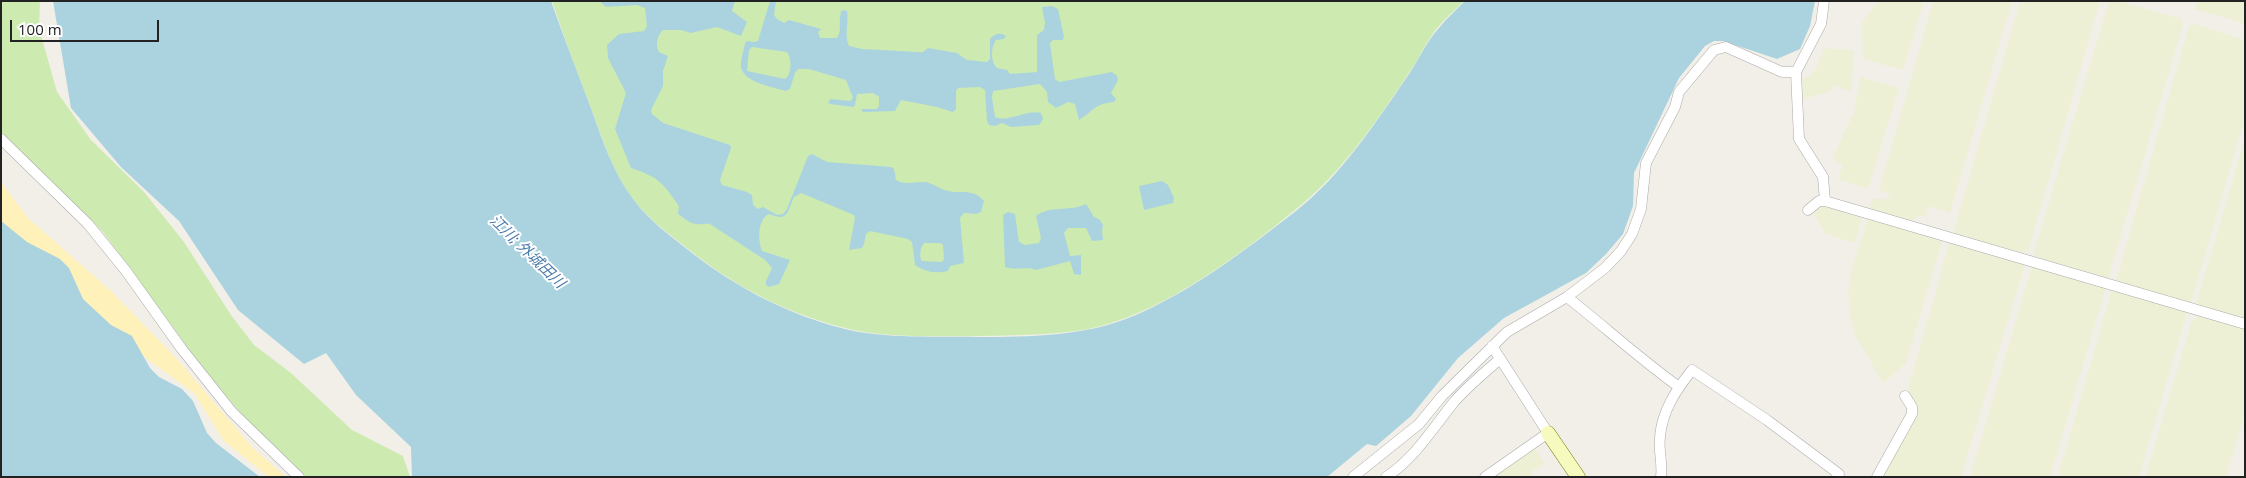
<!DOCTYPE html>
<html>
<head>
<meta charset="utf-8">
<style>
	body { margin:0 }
	#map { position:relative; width:2246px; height:478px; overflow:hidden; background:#f2efe9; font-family:"Open Sans",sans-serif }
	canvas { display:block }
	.frame { position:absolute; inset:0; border:2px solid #222; pointer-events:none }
	.scale { position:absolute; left:10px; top:20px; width:149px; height:22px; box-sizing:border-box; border:2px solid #222; border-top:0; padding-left:6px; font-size:15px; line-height:18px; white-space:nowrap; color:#222; -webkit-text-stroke:4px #fff; paint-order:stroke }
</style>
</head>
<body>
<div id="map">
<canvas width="2246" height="478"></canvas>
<div class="frame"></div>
<div class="scale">100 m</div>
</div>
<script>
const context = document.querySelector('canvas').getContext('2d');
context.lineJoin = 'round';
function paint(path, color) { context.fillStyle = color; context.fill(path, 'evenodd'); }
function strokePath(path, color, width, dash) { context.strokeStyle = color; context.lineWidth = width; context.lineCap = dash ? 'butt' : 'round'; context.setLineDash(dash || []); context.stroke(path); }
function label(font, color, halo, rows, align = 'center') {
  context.font = font + ' "Open Sans","Noto Sans JP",sans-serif'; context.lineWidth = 4; context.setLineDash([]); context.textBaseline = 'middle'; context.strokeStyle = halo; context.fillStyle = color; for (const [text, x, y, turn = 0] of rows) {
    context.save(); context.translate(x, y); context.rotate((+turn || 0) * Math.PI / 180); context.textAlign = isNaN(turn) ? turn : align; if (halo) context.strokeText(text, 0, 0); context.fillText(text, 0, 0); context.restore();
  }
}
paint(new Path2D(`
	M1879,1H1924L1903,70L1863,59L1862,22Z
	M1933,1H2012L1950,213L1929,206L1926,216H1918L1911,221L1869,210L1872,199H1886L1891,195L1879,190Z
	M2020,1H2100L2028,252L2024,250L2022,253L1953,234Z
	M2109,1H2119L2181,19L2183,24L2109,276L2106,279L2033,256Z
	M2198,1H2245V24L2195,9Z
	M2195,24L2245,40V117L2191,304L2116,281L2189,26Z
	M1824,48L1854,50L1851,91L1834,86L1829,92L1804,99L1802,79L1809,77L1815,70Z
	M1860,77L1899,88L1868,189L1838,179L1843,164L1832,159L1854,112Z
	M2245,138V320L2196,304Z
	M1824,204L1862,218L1855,243L1825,234L1813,212L1816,208Z
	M1868,219L1940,239L1942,242L1906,363L1883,383L1855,335L1850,316L1848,292L1851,271Z
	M1954,241L2025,264L1961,477H1881L1917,413L1908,389L1949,244Z
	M2032,266L2103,286L2105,290L2050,477H1970Z
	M2116,290L2187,312L2139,477H2058L2111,293Z
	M2199,315L2245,329V413L2226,477H2145L2192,321Z
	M1534,447L1545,464L1531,472L1533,477H1490Z`), '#eef0d5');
paint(new Path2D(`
	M1,1H40L39,28L57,92L91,140L144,192L184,242L231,315L254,345L291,373L352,430L403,456L410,477H306L250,424L204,370L103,232L1,134Z
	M552,1H1464C1454,11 1442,21 1434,32C1427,42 1421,53 1415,64C1381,115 1344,171 1295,210C1239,255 1171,307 1101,326C1068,335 1020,335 985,336C941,336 888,339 845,328C789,314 737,288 692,252C672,236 649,220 633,199C614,174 605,146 594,116C579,78 565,40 552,1Z`), '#cdebb0');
paint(new Path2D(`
	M1,182L28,218L112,292L177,359L252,447L286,477H269L224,441L194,393L107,330L1,245Z`), '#fff1ba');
paint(new Path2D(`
	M53,1H551C564,38 578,74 592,111C603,142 613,172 633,199C649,221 671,236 692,253C737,288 789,315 845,329C884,339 938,336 979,337C1029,337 1085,336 1131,317C1191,292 1244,251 1296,211C1342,175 1376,122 1409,74C1419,59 1427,41 1439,28C1447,18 1456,10 1465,1H1815L1810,26L1800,49L1777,59L1723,41H1714L1705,46L1679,78L1634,173L1633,206L1623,234L1606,254L1586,273L1504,318L1458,358L1411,416L1376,446L1367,444L1327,477H412L411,447L356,395L326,353L304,364L238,310L179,221L121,167L71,108Z
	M599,1H735L732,11L747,22L741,36L717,27L691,33L681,30H663C657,36 655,44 659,52L668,56L663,71V86L651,110L652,114L663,123L730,145L731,148L720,180L722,185L747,192L752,195L753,205L758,209L763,207L777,215L783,214L787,209L808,156L812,154L827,162L891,167L894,169L896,180C904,185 913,182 923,182C933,182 938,189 948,191C962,194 973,188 984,201L981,212L976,214L964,213L960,218L964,263L950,266L948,271C936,274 925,272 915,265L912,242L908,239L870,231L866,234L864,244L862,248L849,250L855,218L854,215L801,193L794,197C787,213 788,222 769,214C757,220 758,240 762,251L790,260L779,284L769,287L766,285V281L772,268L765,260L710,224C705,223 702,225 697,224C690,224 684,218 678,214L679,206C661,181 660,178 631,168L615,129L626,93L608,58L607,45L619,34L644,31L647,26L645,8L637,5L606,7ZM924,243H940L943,245L944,259L942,262L922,261C919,257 920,247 924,243Z
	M770,1H776L774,15L777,19L784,23L789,20L821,29L818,32L820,38H837C843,30 837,19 842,10L847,11C849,22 844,35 849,46L862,49L917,52H923L928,48L957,53L967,60L987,62L990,59V39C994,34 1000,32 1006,36L1004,39L996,40C991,47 990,61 997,68L1007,70L1010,74L1037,72V35L1044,30L1045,23L1042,7L1052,6L1058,9L1064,37L1063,40H1053L1050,43L1055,79L1059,82L1112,72L1117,76L1118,80L1111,93L1116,99L1114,102C1093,104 1094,111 1079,120L1075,104L1068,102L1056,108L1048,102L1047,92L1040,84L993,91L992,97L995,117C1009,123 1026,109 1041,113L1043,119L1039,125L1011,127L1002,123L995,126L989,125L987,121L985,90L980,87L958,88L956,91V109L953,112L937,107L901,100L895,111L863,112L861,109H877L879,106V97L873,93L857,94L855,105L853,107L830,104L828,102L831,99L850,101L853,98L846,80L809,69H798L795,73L790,89L786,91C773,87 744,83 741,67C740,60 744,50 745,43L747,41L754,42L758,41ZM752,47L787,52C792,59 792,74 785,79L747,71L749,50Z
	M1162,181L1168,185L1174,198L1173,203L1144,210L1139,186Z
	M1086,204L1094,217L1100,220L1103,225L1102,231L1103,240L1092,241L1086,228H1068L1064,233L1070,256L1081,255V275L1074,274L1070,261L1036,270C1026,266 1016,271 1005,267L1003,215L1008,212L1015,214L1019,242L1025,245L1039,243L1041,238L1036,216C1050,205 1070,212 1086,204Z
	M1,221L27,242L60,259L69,268L83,299L111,325L132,336L150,368L159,377L182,389L193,401L207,433L216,443L260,477H1Z`), '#aad3df');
const street = new Path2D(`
	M1824,1L1821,24L1796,72L1799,139L1823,177L1825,201
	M1,139L88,224L126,271L181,348L232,412L299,477
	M1808,210L1819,201H1825L2245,324
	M1567,297C1605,327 1640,359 1679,387
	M1353,477L1419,424L1442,396L1507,332L1567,297L1605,268L1621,251L1632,234L1641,209L1646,163L1675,107L1679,92L1714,50L1726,47L1782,72H1796
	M1386,477C1415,458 1433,428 1454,402C1468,386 1484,373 1500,359
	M1485,477L1548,433L1492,346
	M1661,477C1663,463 1658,450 1660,437C1662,411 1676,390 1692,370L1767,420L1839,474L1837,477
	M1877,477L1912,414V407L1905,396`);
const secondary = new Path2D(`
	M1548,433L1578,477`);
strokePath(street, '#a9a9a9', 11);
strokePath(secondary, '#707d05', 15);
strokePath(street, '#fff', 10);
strokePath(secondary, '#f7fabf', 14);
label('italic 15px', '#4a7aab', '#fff', [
	["江川; 外城田川",527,252,44]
]);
</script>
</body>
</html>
